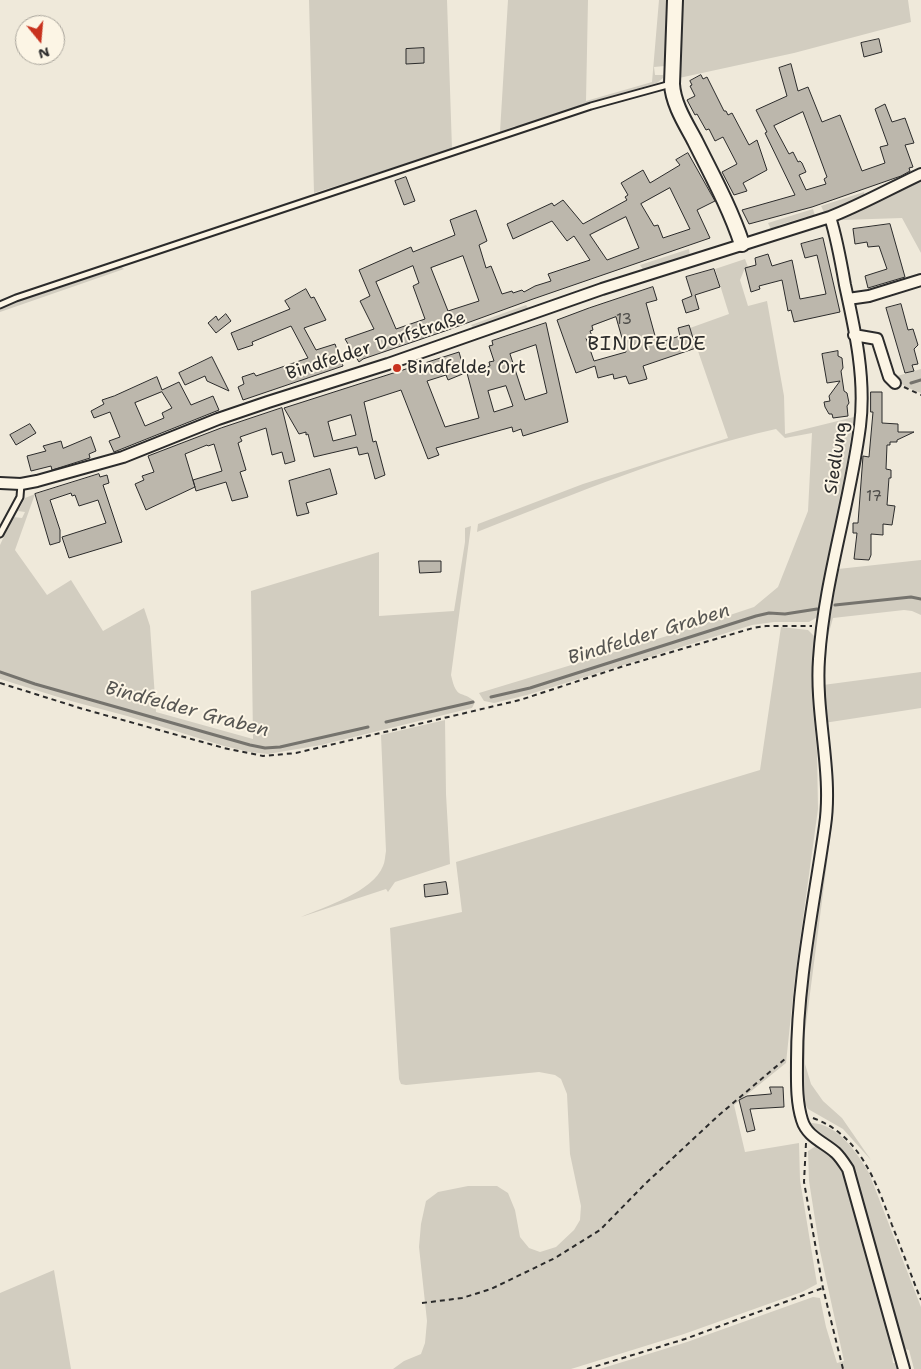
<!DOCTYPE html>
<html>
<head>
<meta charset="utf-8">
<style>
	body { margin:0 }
	#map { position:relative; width:921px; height:1369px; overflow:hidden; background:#efe9da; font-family:"Shantell Sans",sans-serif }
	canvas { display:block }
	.north { position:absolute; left:15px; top:15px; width:50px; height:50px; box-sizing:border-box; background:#fcf5e5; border:1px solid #a8a49b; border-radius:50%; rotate:163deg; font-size:14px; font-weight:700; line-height:20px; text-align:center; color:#2b2b2b }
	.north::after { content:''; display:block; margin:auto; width:18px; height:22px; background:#c8321e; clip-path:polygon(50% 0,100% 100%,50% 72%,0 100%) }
</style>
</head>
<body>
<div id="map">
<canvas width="921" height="1369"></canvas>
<div class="north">N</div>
</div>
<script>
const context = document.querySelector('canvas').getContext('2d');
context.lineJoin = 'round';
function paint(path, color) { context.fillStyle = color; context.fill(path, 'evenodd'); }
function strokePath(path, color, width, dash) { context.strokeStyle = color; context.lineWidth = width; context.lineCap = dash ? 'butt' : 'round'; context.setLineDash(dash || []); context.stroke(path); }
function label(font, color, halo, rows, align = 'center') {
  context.font = font + ' "Shantell Sans",sans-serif'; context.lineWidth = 4; context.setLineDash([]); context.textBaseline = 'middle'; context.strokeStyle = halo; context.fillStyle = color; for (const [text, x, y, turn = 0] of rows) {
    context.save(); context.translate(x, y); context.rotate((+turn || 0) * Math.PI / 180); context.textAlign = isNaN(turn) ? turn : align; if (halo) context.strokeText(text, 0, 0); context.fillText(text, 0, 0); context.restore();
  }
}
paint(new Path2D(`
	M309,0H447L452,149L314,193Z
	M508,0H588L586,101L652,82L659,0H666L665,66L654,67L655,75H663V78L657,83L587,103L516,128L515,126L500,132Z
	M680,0H908L911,22L794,53L679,78Z
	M921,182V253L902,218L842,220V218L857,212L896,191Z
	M864,192L865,197L825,214L821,206Z
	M813,209L815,216L810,219L806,217L779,225L777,229L772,231L768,223Z
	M689,249L690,256L644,271L640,265Z
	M745,259L748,267L745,268L740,280L748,306L767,301L784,396L785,434L854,417L842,495L828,562L819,616L809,622H774L752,625L527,695L494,703L484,701L479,693L667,636L754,607L778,587L808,511L812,433L785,438L776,429C673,452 575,494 477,532L478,524L583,484L728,438L690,328L729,314L715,269Z
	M120,266L124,269L0,312V309L17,301Z
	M526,305L528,308L526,311L475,330L471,325Z
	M921,369V393C910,389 902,386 894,377Z
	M35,494L15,550L47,595L71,580L103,631L144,608L150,626L156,712L253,739L251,591L379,552V616L454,611L465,542V528L471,526L451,675C457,702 462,689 475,702L472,708L321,745L268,754L250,752L224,746L127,716L71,701L0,679V545L13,517L22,518L25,512L18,511L25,498Z
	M921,560V615L912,611L904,610L833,618L826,643L838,569Z
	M781,627L808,630L816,638L812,699L817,752L818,809L795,977L786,1063L734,1105L745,1152L799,1143L800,1180L817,1284L802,1292L684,1334L571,1369H393L404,1361L421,1354L425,1343L427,1321L419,1247L421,1224L426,1201L438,1192L468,1186H497L508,1193L515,1210L520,1237L529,1248L540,1252L556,1247L574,1230L580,1220L581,1206L570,1154L567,1094L561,1079L555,1075L539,1072L406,1085L401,1084L399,1079L390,928L462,912L456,862L760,770Z
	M921,672V708L824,723L823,685Z
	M445,720L446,794L450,864L395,882L388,892L386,889L301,917C324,907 373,892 383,866C385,862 385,856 386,851L381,735Z
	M832,811V824L805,1032V1064L811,1084L823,1101L842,1118L871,1160L843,1129L808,1109L803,1101L802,1029L830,812Z
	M811,1123C839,1124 857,1153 869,1173L921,1307V1369H914L909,1350L904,1349L851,1164L844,1151L832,1142L821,1137L810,1125Z
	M816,1146L832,1152L844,1169L894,1354L892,1355L893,1363H896L898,1369H600L687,1342L813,1297L820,1298L826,1327L837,1363L844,1361L820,1251L809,1181L808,1151Z
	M54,1270L71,1369H0V1293Z`), '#d2cdc0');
strokePath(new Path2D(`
	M911,383L921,380
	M835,605L911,597L921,599
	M0,672L35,684L250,745L265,748L280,747L368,727
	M491,697L530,688L756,616L769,613L785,614L817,609
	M386,722L473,702`), '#75736d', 3);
const building = new Path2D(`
	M879,39L882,52L864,57L861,43Z
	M424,48V63L406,64V49Z
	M791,64L798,91L808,87L822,122L840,115L862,171L885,163L880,147L888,145L875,109L885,104L892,122L905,118L914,143L905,145L913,167L909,168L910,171L901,176L812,207L749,224L742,210L795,195L765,133L767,132L756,110L787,96L779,68ZM803,112L827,177L824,179L826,184L806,190L799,175L806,172L802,163L800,161L798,162L793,152L789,154L774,126Z
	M701,75L703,79L707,77L724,111H726L728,115L732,113L749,145L757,140L767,170L743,183L747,191L734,195L722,172L737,164L723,137L715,141L709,129L706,130L697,114L695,115L687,100L695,96L690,86L692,85L690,81Z
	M688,153L715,201L697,210L710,238L533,299L445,331L363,359L359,362L345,339L374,329L360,301L370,296L359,270L411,247L413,252L455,235L450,220L476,210L487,241L479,245L486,268L491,266L502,294L512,291L513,293L522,290L524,292L535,286L551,281L548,274L590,260L574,236L567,241L552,221L513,239L507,224L552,203L554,206L563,200L583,224L627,200L625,197L628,195L621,183L643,170L650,183L680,165L676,160ZM670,188L690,229L663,238L658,225L654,226L641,204ZM626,217L639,248L607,260L590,235ZM463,256L479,301L448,311L431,268ZM413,266L419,283L413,286L425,319L396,329L376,282Z
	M406,177L415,201L404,205L395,181Z
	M890,224L905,277L868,288L865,276L887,269L879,246L868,247L867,242L855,244L853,229Z
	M823,238L840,312L794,322L791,310L788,311L782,280L759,286L760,289L751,292L745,268L756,265L755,258L768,254L772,266L792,260L800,299L826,294L817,255L805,258L801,244Z
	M714,269L720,287L695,295L699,309L686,313L682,300L692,296L686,277Z
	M653,287L657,300L646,303L657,343L680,336L678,328L689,325L696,348L643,366L647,379L629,384L626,376L614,379L613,374L598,378L595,366L576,373L557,320L589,308ZM616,317L626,352L594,361L586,338L592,336L590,331L593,330L592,326Z
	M306,289L311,298L314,297L326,320L304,328L316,350L335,344L343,366L243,400L238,387L244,384L242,377L254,373L256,376L308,358L291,326L252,342L253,345L238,350L231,333L290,309L285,301Z
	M901,304L908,330L913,329L918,345L914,349L918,364L912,365L914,371L905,373L886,308Z
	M226,314L231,321L216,333L208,323L216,316L218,320Z
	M546,323L568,422L523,436L521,429L513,432L512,427L436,448L439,455L428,459L401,390L364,402L373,442L376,441L385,475L375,479L368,453L359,455L357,447L314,457L308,434L306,435V432L299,434L284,408L459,352L465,373L448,380L446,375L427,381L445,427L479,418L467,373L490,366L489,362L494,361L489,346L493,345L492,341ZM536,345L547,393L525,400L510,354ZM506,386L513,406L494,412L488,391ZM351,415L356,435L333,441L328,422Z
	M838,351V356L842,358L843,368L841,371L844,391L847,393L849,403L847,406L848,416L833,418L832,414H829L825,407L824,402L830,401L829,396L840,381L827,383L822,354Z
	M212,357L229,391L207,381L205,376L185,385L179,373Z
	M157,377L162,390L179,382L191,405L213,396L219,410L114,452L109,441L120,437L110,412L94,418L91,411L104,404L102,400L114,396ZM162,392L172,408L162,413L164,418L145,426L135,403Z
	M871,392H882V423L898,424V432H914L897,440V442H890V445H887L886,469L891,470V478H889L887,505L895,506L892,525L883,524V535L871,534V555L869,560L854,559L857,533H853V523H858L863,456L869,457L873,412H871Z
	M282,408L295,461L285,464L282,452L272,455L266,428L240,437L242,441L238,443L246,470L240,472L248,497L232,501L226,482L196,491L193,480L222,471L214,444L208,446L207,445L185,454L195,487L146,510L135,484L144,480L142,476L154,472L148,456L221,428Z
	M30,424L36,433L16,445L10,435Z
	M91,437L96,451L89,454L90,458L52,470L51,466L31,471L27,456L46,451L43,446L61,441L63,448Z
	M330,469L337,494L306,503L309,513L297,516L289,481Z
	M99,474L100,477L107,475L109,483L103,485L122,542L69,558L62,537L106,523L98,500L79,506L75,495L72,496L71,493L50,500L60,530V542L50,545L35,494Z
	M419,561H441V572L420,573Z
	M446,882L448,894L425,897L424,885Z
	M770,1087H783L784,1107L750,1109L755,1130L747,1132L739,1100L747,1096L771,1094Z`);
paint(building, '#bcb7ac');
strokePath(building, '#2b2b2b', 1);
const lane = new Path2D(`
	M0,305L16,298L591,106L671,84
	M0,534L20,497L21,484`);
const street = new Path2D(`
	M830,217C837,239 841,262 845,285C855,330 866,379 860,426C850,504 824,581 819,659C815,714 833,772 825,826C814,904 797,982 797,1061C797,1080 796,1101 802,1120C807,1137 824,1142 836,1153C841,1158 844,1163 848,1169L904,1369
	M848,299L869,296L921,280
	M854,335L877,339L889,377L895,383
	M0,483L21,484L37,481L123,457L218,419L268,402L388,364L602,289L830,217C861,205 891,188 921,174`);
const secondary = new Path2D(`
	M675,0L672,84C673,104 686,124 695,141C712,175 730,208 742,244`);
strokePath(lane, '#2b2b2b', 9);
strokePath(street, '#2b2b2b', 14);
strokePath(secondary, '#2b2b2b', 18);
strokePath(new Path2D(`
	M904,387L921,395
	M0,683L83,709L224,748L263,756L296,753L520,700L624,666L753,628L766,626H812
	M813,1118C860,1135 876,1182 892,1225C902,1250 911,1275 921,1300
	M806,1143L804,1182L823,1288L843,1369
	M422,1303L462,1298L491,1289L555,1258L600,1230L646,1183L719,1115L785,1059
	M587,1369L685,1339L823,1288`), '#2b2b2b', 2, [5, 4]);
strokePath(lane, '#fcf5e5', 5);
strokePath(street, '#fcf5e5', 10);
strokePath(secondary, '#fcf5e5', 14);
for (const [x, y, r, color] of [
	[397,368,5,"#c8321e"]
]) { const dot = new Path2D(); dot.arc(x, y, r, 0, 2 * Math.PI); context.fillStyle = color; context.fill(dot); strokePath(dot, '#fcf5e5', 2); }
label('15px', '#4f4e4b', null, [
	["13",624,320],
	["17",874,497]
]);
label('18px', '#2b2b2b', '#fcf5e5', [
	["Bindfelder Dorfstraße",376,346,-18],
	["Siedlung",837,458,-81]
]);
label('18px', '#2b2b2b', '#fcf5e5', [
	["Bindfelde, Ort",407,368]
], 'left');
label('italic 19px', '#565552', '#fcf5e5', [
	["Bindfelder Graben",649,635,-17],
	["Bindfelder Graben",187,710,15]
]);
context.letterSpacing = '1px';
label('20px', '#2b2b2b', '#fcf5e5', [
	["BINDFELDE",647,345]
]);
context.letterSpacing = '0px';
</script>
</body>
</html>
